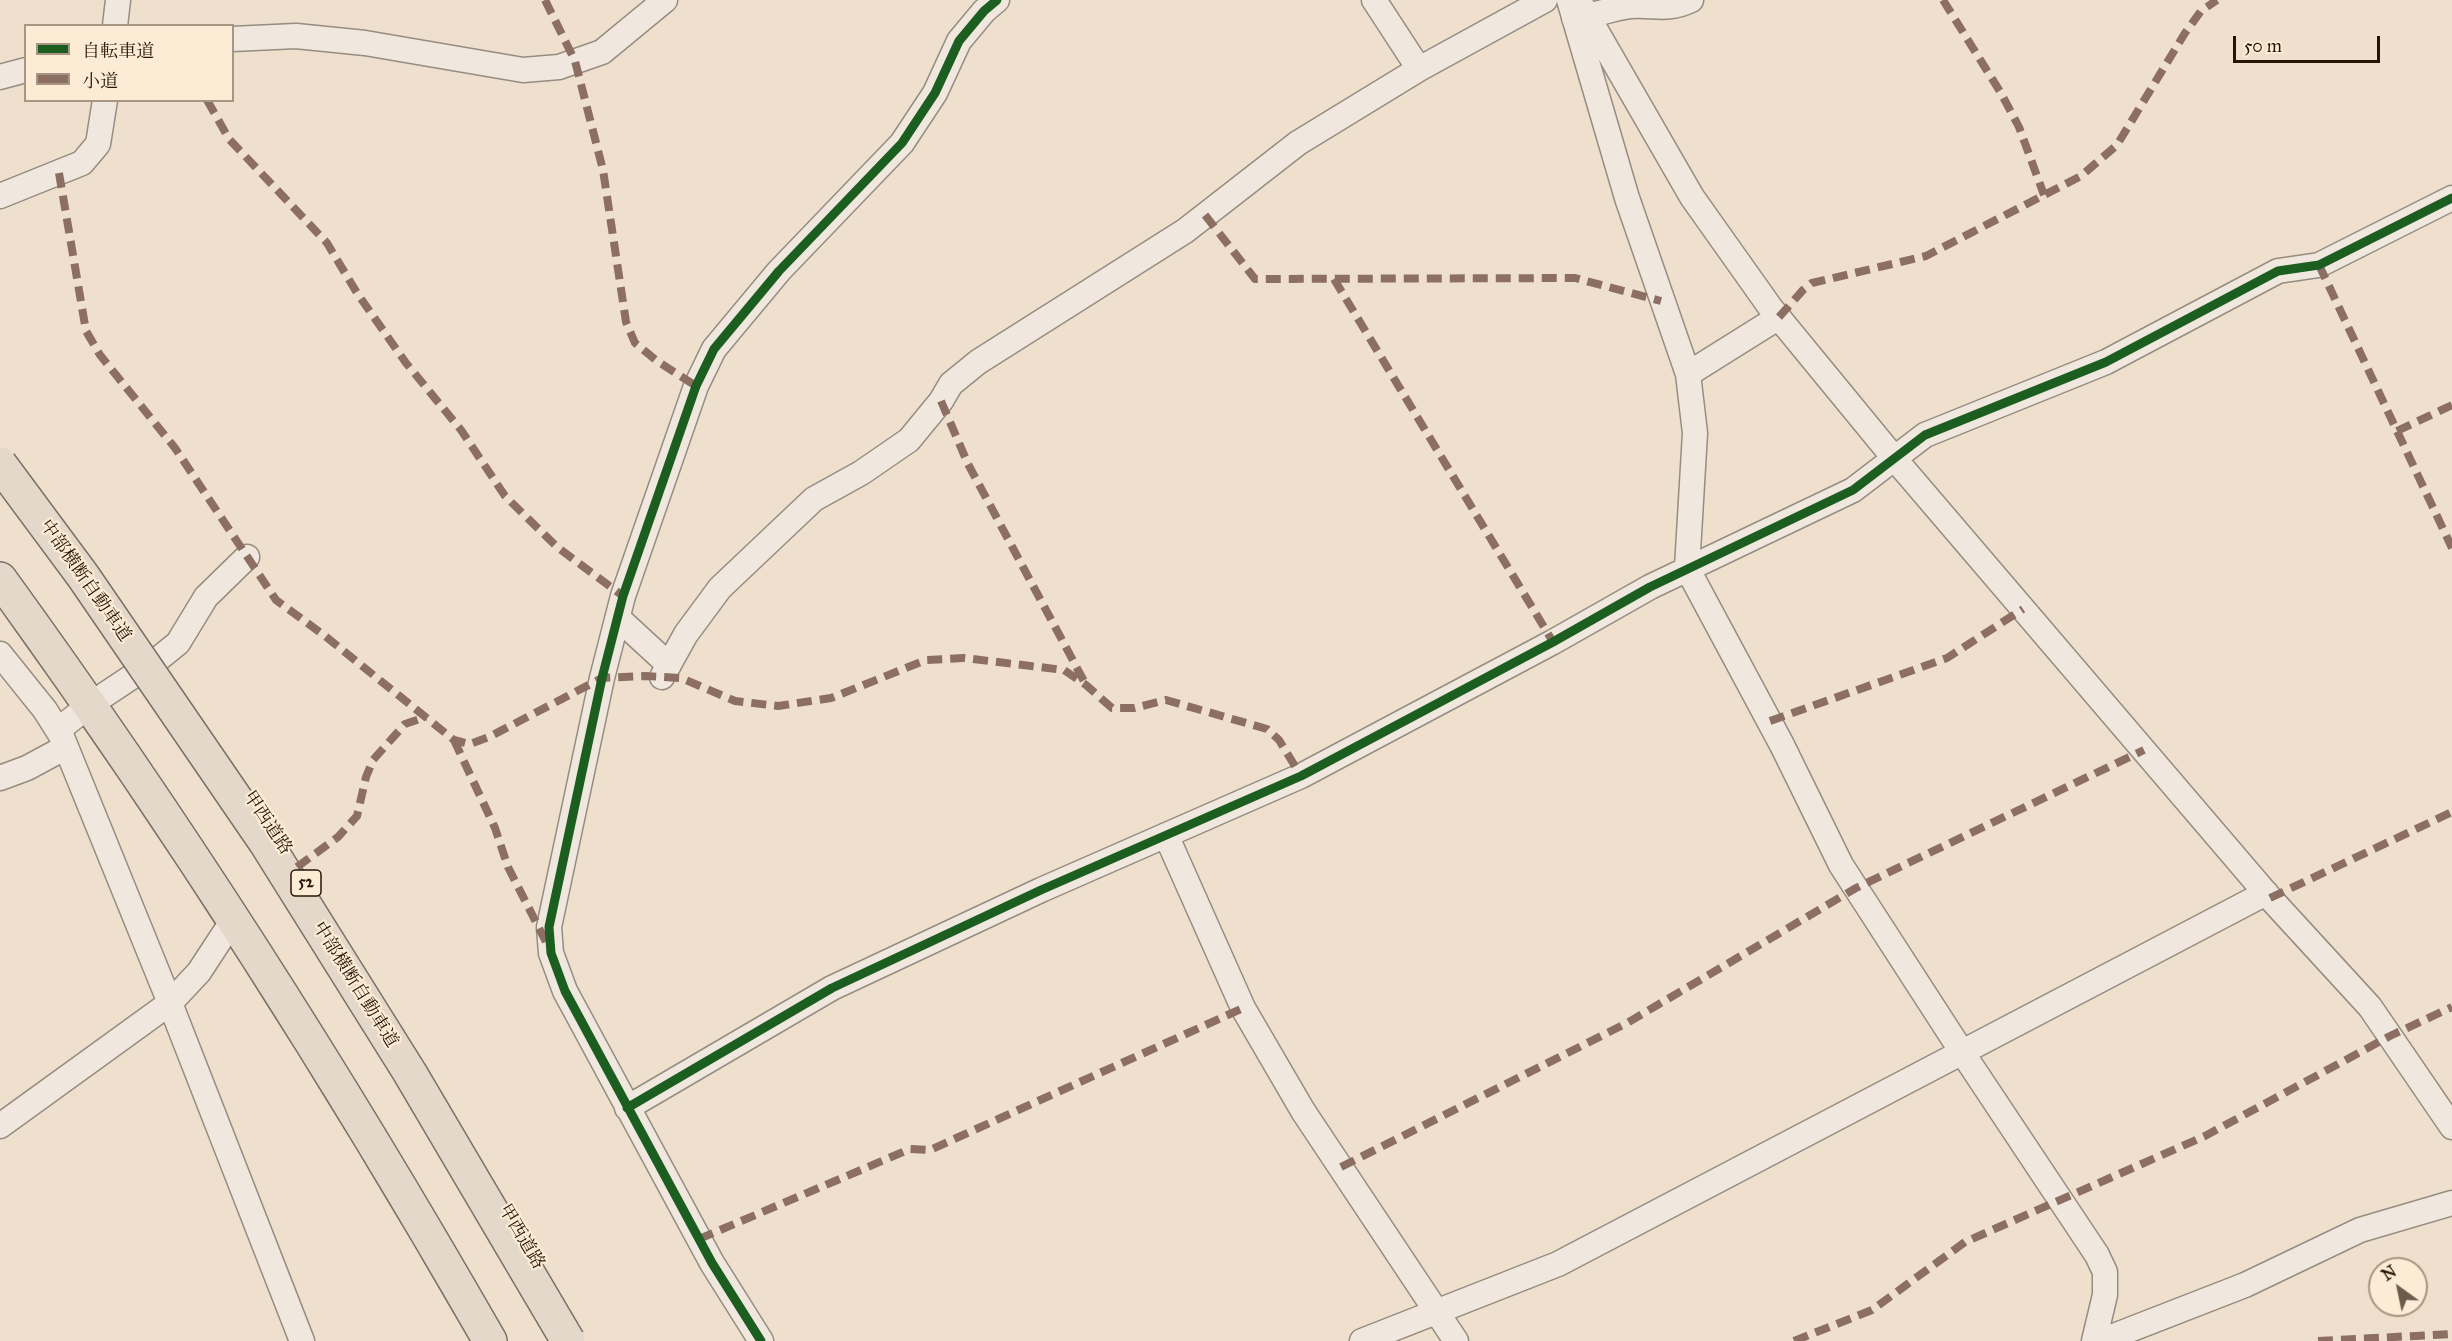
<!DOCTYPE html>
<html>
<head>
<meta charset="utf-8">
<style>
	body { margin:0 }
	#map { position:relative; width:2452px; height:1341px; overflow:hidden; background:#eee0cd; font-family:"IM FELL Great Primer","Noto Serif JP",serif }
	canvas { display:block }
	.legend { position:absolute; left:24px; top:24px; width:210px; height:78px; box-sizing:border-box; background:#fdecd5; border:2px solid #a69683; margin:0; padding:8px 10px; list-style:none; font-size:18px; color:#241507 }
	.legend li { display:flex; align-items:center; gap:12px; height:30px }
	.legend b { width:30px; border:2px solid #a69683 }
	.north { position:absolute; left:2368px; top:1257px; width:60px; height:60px; box-sizing:border-box; background:#fdecd5; border:2px solid #a69683; border-radius:50%; rotate:327deg; font-size:16px; font-weight:700; line-height:24px; text-align:center; color:#241507 }
	.north::after { content:''; display:block; margin:auto; width:21px; height:27px; background:#6b5c4c; clip-path:polygon(50% 0,100% 100%,50% 72%,0 100%) }
	.scale { position:absolute; left:2233px; top:36px; width:147px; height:27px; box-sizing:border-box; border:3px solid #241507; border-top:0; padding-left:8px; font-size:18px; line-height:21px; white-space:nowrap; color:#241507; -webkit-text-stroke:4px #fdecd5; paint-order:stroke }
</style>
</head>
<body>
<div id="map">
<canvas width="2452" height="1341"></canvas>
<ul class="legend">
<li><b style="height:8px;background:#1b5e20"></b>自転車道</li>
<li><b style="height:8px;background:#8d6e63"></b>小道</li>
</ul>
<div class="north">N</div>
<div class="scale">50 m</div>
</div>
<script>
const context = document.querySelector('canvas').getContext('2d');
context.lineJoin = 'round';
function strokePath(path, color, width, dash) { context.strokeStyle = color; context.lineWidth = width; context.lineCap = dash ? 'butt' : 'round'; context.setLineDash(dash || []); context.stroke(path); }
function label(font, color, halo, rows, align = 'center') {
  context.font = font + ' "IM FELL Great Primer","Noto Serif JP",serif'; context.lineWidth = 4.5; context.setLineDash([]); context.textBaseline = 'middle'; context.strokeStyle = halo; context.fillStyle = color; for (const [text, x, y, turn = 0] of rows) {
    context.save(); context.translate(x, y); context.rotate((+turn || 0) * Math.PI / 180); context.textAlign = isNaN(turn) ? turn : align; if (halo) context.strokeText(text, 0, 0); context.fillText(text, 0, 0); context.restore();
  }
}
const minor = new Path2D(`
	M1374,0L1419,69
	M1569,0L1627,198L1688,374L1695,433L1687,568L1782,745L1841,865L1962,1052L2097,1255L2105,1272V1295L2094,1341
	M1579,1L1692,197L1770,307L1894,458L2270,898L2370,1007L2452,1127
	M1574,18C1593,17 1611,8 1630,6C1655,4 1665,12 1691,0
	M115,26L118,0
	M232,39L296,36L365,43L523,70L559,67L602,52L665,0
	M0,77L26,70
	M0,196L82,163L98,144L105,100
	M1688,374L1779,317
	M618,618L669,665
	M0,654L45,710L62,737L170,1003L302,1341
	M662,677L686,634L720,588L814,499L861,473L909,440L941,401L951,384L978,362L1185,231L1298,143L1419,69L1545,0
	M58,730L91,704L157,660L178,643L206,597L247,557
	M0,778L27,768L66,747
	M1166,835L1243,1008L1303,1111L1456,1341
	M627,1108L832,988L1041,890L1301,776L1553,642L1650,587L1853,490L1925,435L2106,362L2278,271L2319,265L2452,198
	M0,1126L170,1003L199,972L233,920
	M761,1341L712,1263L565,991L551,953L549,927L602,678L623,596L696,386L714,349L779,271L902,143L935,93L959,41L984,11L997,0
	M1362,1341L1558,1264L2266,893
	M2101,1341L2245,1285L2360,1230L2452,1203`);
const highway = new Path2D(`
	M0,579C177,823 340,1079 490,1341`);
strokePath(minor, '#968c80', 27);
strokePath(highway, '#7a7065', 36);
strokePath(minor, '#f0e8df', 24);
strokePath(highway, '#e3d8ca', 33);
const highwayBridge = new Path2D(`
	M0,464L83,576L266,843L410,1073L568,1341`);
strokePath(highwayBridge, '#7a7065', 36, []);
strokePath(highwayBridge, '#e3d8ca', 33);
strokePath(new Path2D(`
	M545,0L575,61L603,170L626,322L635,343L657,361L696,386
	M1943,0L2001,93L2019,127L2044,195
	M207,100L229,139L327,243L357,293L406,363L461,430L505,496L557,547L623,596
	M59,173L86,331L100,355L175,448L276,600L325,636L454,740L470,744L489,737L602,678L645,676L681,678L735,701L778,706L831,698L926,660L964,658L1064,670L1086,685L1112,708H1134L1166,700L1267,729L1279,740L1301,776
	M1205,215L1255,279L1575,278L1661,301
	M2319,265L2452,548
	M1334,279L1553,642
	M1779,317L1803,290L1812,283L1926,256L2081,176L2117,145L2185,33L2201,11L2217,0
	M941,401L968,464L1085,683
	M2397,431L2452,405
	M1770,721L1947,658L2023,609
	M454,740L495,828L508,867L546,942
	M297,867L338,837L357,816L366,777L373,760L405,724L426,717
	M2270,898L2452,812
	M1341,1167L1627,1023L1856,888L2144,750
	M699,1239L910,1149L930,1150L1243,1008
	M1794,1341L1872,1310L1965,1242L2205,1136L2390,1036L2452,1007
	M2318,1341L2452,1334`), '#8d6e63', 8, [15, 8]);
strokePath(new Path2D(`
	M627,1108L832,988L1041,890L1301,776L1553,642L1650,587L1853,490L1925,435L2106,362L2278,271L2319,265L2452,198
	M761,1341L712,1263L565,991L551,953L549,927L602,678L623,596L696,386L714,349L779,271L902,143L935,93L959,41L984,11L997,0`), '#1b5e20', 9);
for (const [x, y, w] of [
	[306,883,30]
]) { const box = new Path2D(); box.roundRect(x - w / 2, y - 13, w, 26, 4.5); context.fillStyle = '#fdecd5'; context.fill(box); strokePath(box, '#241507', 1.5); }
label('bold 16px', '#241507', null, [
	["52",306,883]
]);
label('18px', '#241507', '#fdecd5', [
	["中部横断自動車道",85,581,55],
	["甲西道路",267,823,56],
	["中部横断自動車道",355,985,58],
	["甲西道路",521,1237,59]
]);
</script>
</body>
</html>
